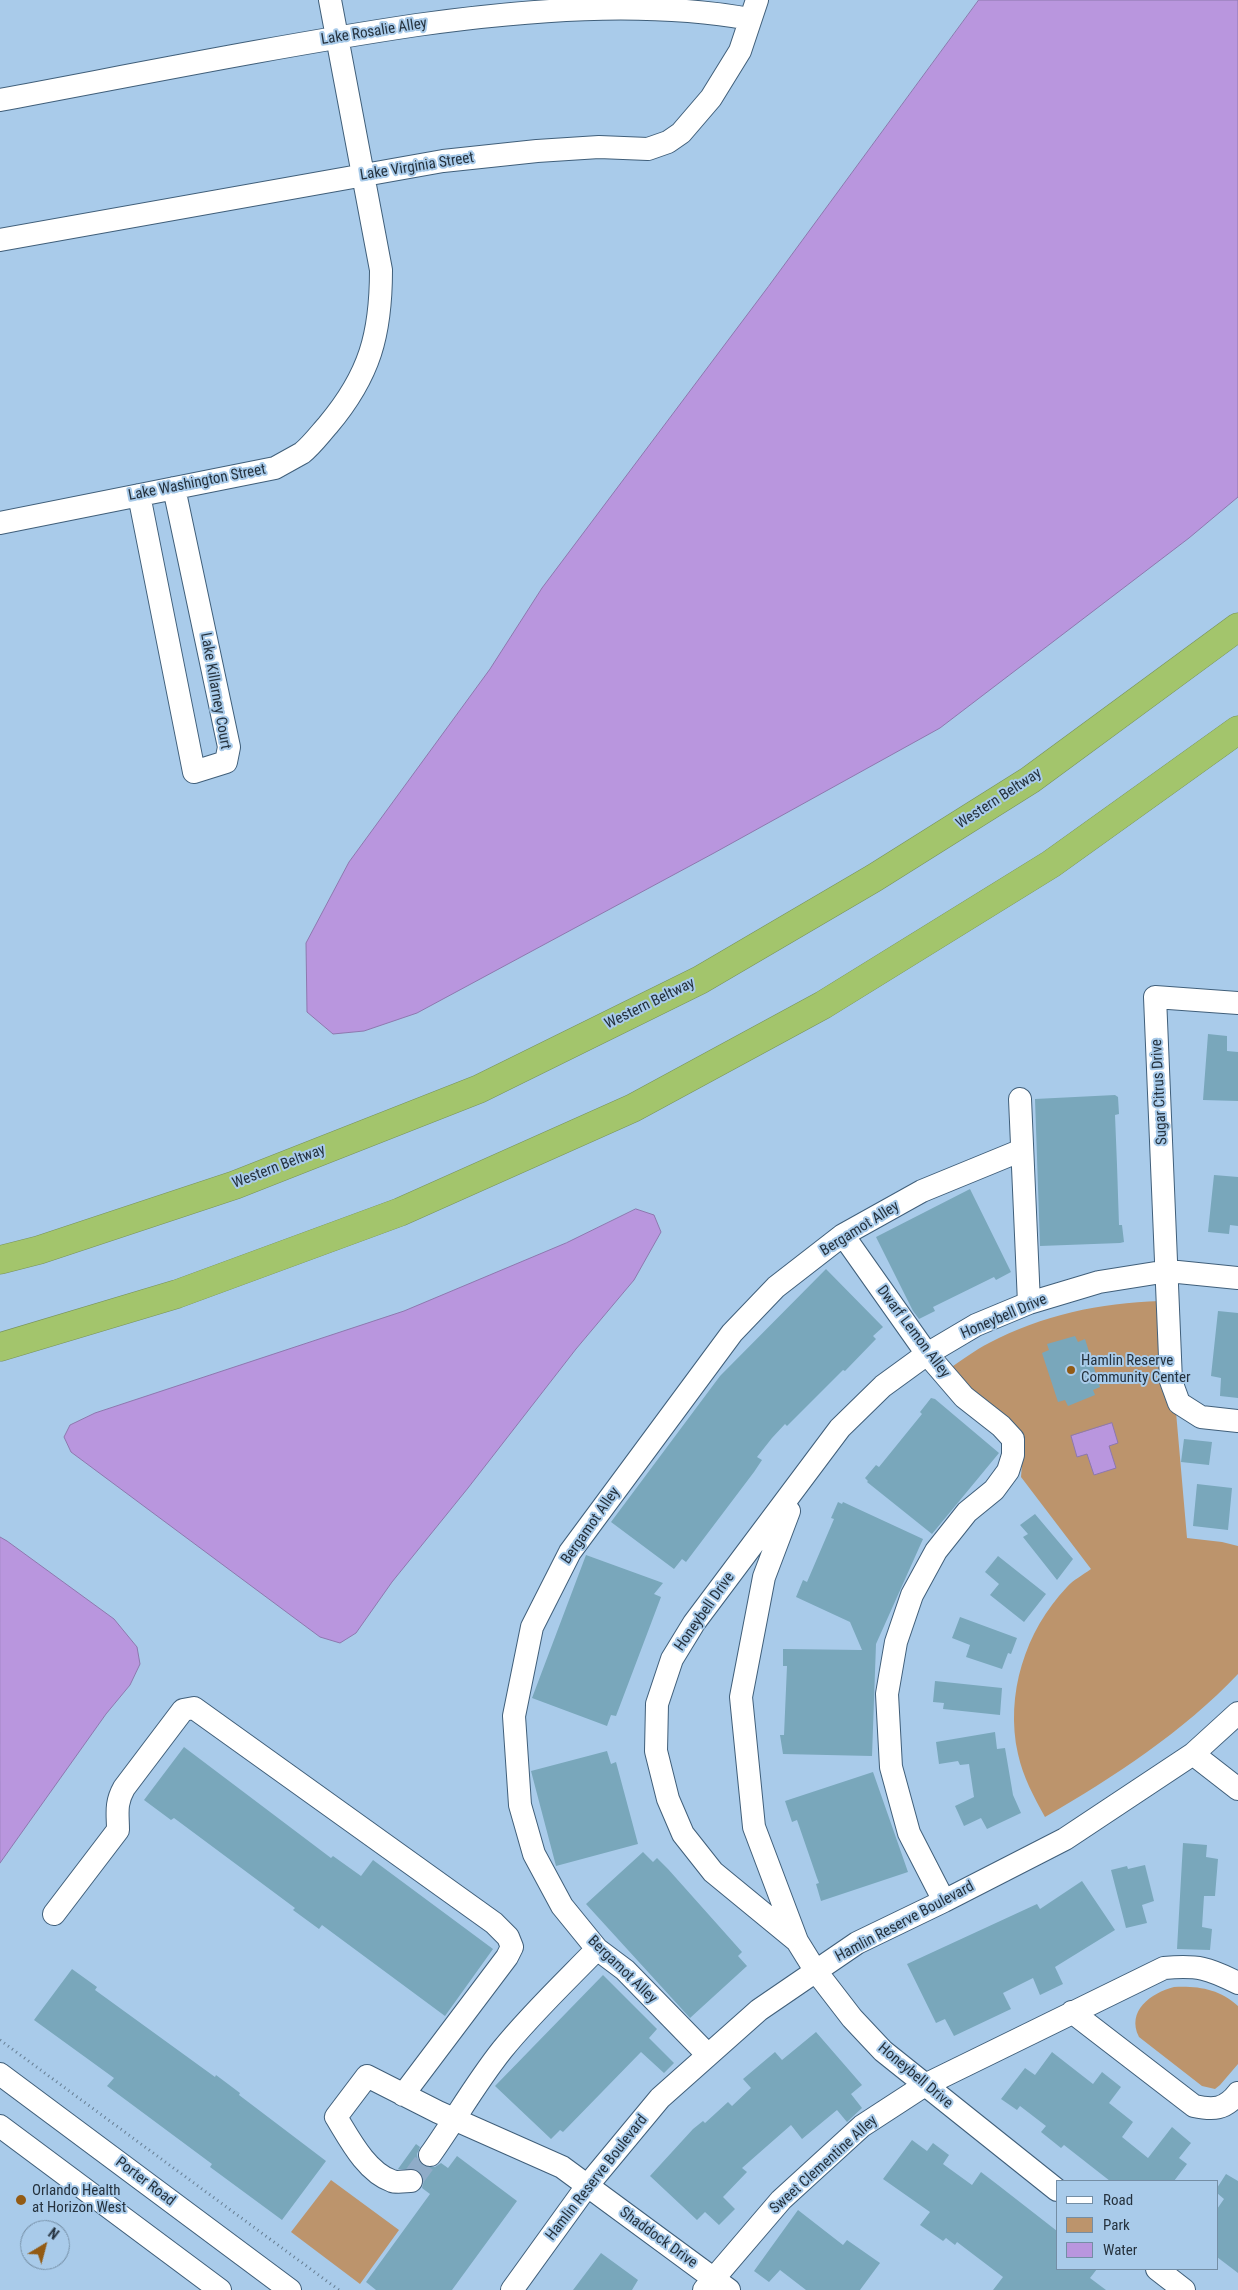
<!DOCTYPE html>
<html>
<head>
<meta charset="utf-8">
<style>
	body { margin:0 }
	#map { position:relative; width:1238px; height:2290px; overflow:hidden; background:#a9cbea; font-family:"Roboto Condensed",sans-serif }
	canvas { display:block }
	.legend { position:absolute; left:1056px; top:2180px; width:162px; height:90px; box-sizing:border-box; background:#a9cbea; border:1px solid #748ea5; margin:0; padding:6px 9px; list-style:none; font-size:15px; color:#25323e }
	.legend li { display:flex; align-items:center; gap:10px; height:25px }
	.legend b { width:25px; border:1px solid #748ea5 }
	.north { position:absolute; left:20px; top:2220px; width:50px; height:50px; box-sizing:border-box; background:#a9cbea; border:1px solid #748ea5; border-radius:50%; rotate:37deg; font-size:14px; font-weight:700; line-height:20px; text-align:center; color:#25323e }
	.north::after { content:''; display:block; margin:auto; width:18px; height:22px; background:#935b14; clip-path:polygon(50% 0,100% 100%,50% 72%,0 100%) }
</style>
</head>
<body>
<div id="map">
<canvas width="1238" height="2290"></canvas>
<ul class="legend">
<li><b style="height:6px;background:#fff"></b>Road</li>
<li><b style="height:14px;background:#bc946c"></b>Park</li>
<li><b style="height:14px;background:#b996de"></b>Water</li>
</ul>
<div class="north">N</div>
</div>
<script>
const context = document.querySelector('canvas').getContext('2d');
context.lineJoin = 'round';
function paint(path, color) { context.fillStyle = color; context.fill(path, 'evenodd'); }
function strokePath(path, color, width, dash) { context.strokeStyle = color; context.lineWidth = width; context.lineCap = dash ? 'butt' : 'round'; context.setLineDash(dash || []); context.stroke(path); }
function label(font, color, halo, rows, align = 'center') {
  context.font = font + ' "Roboto Condensed",sans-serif'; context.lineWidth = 4; context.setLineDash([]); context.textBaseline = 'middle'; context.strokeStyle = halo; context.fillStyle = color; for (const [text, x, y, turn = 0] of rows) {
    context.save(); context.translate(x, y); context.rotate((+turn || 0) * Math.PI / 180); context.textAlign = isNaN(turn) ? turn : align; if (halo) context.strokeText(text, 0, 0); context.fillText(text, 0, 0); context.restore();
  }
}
paint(new Path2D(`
	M1160,1301L1176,1412L1187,1538L1222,1542L1238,1546V1674C1183,1732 1114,1777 1045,1817C1034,1797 1023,1777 1018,1754C1005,1695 1025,1631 1067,1587C1073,1580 1083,1575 1091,1569L1021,1477L1023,1450L950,1368C962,1360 975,1350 989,1343C1042,1315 1100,1303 1160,1301Z
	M1174,1987C1199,1986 1219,1989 1238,2006V2064L1220,2085L1215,2089L1202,2086L1139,2037C1126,2011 1151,1993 1174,1987Z
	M331,2180L399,2230L360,2284L291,2232Z`), '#bc946c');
const water = new Path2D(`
	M979,0H1238V497L1189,538L940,728L714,853L417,1013L364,1031L333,1034L307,1012L306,943L349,862L490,669L542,588L768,287Z
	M636,1209L654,1215L661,1232L634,1280L576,1349L468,1488L392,1582L356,1633L340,1643L320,1637L71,1452L64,1437L70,1425L95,1413L404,1311L566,1243Z
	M1112,1423L1118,1443L1109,1446L1116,1468L1094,1475L1087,1454L1077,1457L1071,1436Z
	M0,1537L7,1541L114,1619L137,1647L140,1664L130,1685L106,1714L0,1863Z`);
paint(water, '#b996de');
strokePath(water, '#8d78ae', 1);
paint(new Path2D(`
	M1208,1034L1227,1036V1051L1238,1052V1101L1203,1100Z
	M1115,1095L1118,1097L1119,1114L1115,1115L1117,1165L1119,1225H1122L1124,1242L1120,1243L1040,1246L1035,1099Z
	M1214,1175L1238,1177V1226L1230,1225L1229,1234L1208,1232Z
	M970,1189L1011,1272L996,1280L994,1277L933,1307L935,1311L919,1319L913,1311L876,1237Z
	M826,1269L883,1327L873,1336L876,1339L845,1371L843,1370L787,1426L785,1424L772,1438L757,1457L762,1460L754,1472L686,1562L682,1559L674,1569L611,1522L720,1376Z
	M1218,1311L1238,1313V1398L1220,1396L1221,1378L1211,1376Z
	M1075,1336L1078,1342L1085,1339L1100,1387L1093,1390L1095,1395L1068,1406L1065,1400L1058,1402L1042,1353L1049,1350L1047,1344Z
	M931,1398L935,1399L999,1453L932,1534L867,1482L868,1481L865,1478L876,1465L879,1467L922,1414L920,1412Z
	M1184,1439L1212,1442L1209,1465L1181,1462Z
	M1197,1484L1232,1488L1228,1530L1193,1526Z
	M838,1502L842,1504L843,1502L923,1539L876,1644L872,1756L783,1754L780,1735H784L787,1666H783V1649L862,1650L850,1622L796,1597L803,1580L807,1582L834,1519L831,1518Z
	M1035,1514L1073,1559L1057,1580L1023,1537L1028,1534L1020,1525Z
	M586,1555L663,1583L654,1594L661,1597L616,1716L611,1715L607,1726L532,1698Z
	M998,1556L1046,1594L1024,1622L990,1595L999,1584L985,1572Z
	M960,1617L1017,1638L1011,1654L1008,1653L1002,1669L966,1657L970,1645L952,1638Z
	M935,1681L1002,1688L1000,1715L943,1709L944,1703L933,1702Z
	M995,1732L997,1749L1005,1748L1013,1795L1021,1813L987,1829L981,1818L964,1826L955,1806L974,1797L969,1764L960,1765L958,1761L939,1764L936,1742Z
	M184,1747L331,1858L333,1856L361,1876L373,1860L493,1949L445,2016L322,1925L319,1929L293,1910L295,1908L174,1818L171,1820L144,1800Z
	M607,1751L611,1764L616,1762L638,1844L556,1866L531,1771Z
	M873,1772L908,1872L821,1901L816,1884L819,1883L817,1878L797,1820L792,1822L785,1801Z
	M1183,1843L1207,1845L1206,1857L1218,1859L1215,1896H1204L1202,1927L1212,1929L1210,1950L1177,1949Z
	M643,1852L653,1862L657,1858L668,1869L742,1952L738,1956L747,1966L690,2018L586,1904Z
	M1145,1865L1154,1901L1142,1905L1147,1923L1126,1928L1111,1870L1127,1866L1128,1869Z
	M1082,1881L1115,1930L1055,1967L1063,1984L1040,1995L1033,1978L1003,1993L1011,2009L954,2036L945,2019L936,2023L907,1964L1037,1904L1040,1909Z
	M72,1969L97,1987L95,1990L215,2077L216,2075L240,2093L239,2095L326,2161L282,2220L210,2167L212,2164L107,2086L114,2078L34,2020Z
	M603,1975L657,2029L649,2038L674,2063L664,2073L641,2052L563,2132L560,2130L551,2139L495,2086Z
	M816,2032L862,2085L851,2094L862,2108L847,2122L837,2110L802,2139L791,2125L742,2168L747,2172L723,2197L735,2209L719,2225L705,2212L697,2220L650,2176L693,2129L703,2121L705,2123L728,2102L732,2106L751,2088L743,2079L775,2052L782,2060Z
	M1052,2052L1093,2084L1102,2072L1121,2087L1109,2103L1133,2122L1122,2137L1148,2158L1172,2127L1191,2143L1179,2158L1187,2164L1174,2181H1110L1064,2145L1061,2148L1041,2132L1046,2126L1020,2106L1017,2110L1001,2099L1025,2068L1035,2075Z
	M912,2140L927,2151L933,2143L949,2155L943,2164L972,2185L981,2172L998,2185L1057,2231V2269H1097L1090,2278L1106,2290H993L1003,2277L957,2242L955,2245L946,2238L943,2241L920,2225L930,2212L883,2179Z
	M416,2144L420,2147L417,2154L418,2161L423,2166L435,2167L441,2163L448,2168L457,2156L517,2201L452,2290H376L366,2282L430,2194L422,2188L424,2180L418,2170L398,2169Z
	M1226,2174L1238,2181V2273L1217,2257V2209L1224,2199L1217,2193V2188Z
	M798,2210L843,2245L847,2240L880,2263L860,2290H806L780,2270L769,2282L754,2271Z
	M601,2253L638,2280L632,2290H573Z`), '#79a7bb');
strokePath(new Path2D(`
	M411,2181L430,2155`), '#8facc8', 22, [22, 11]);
const minor = new Path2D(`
	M0,100C139,74 277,46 417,25C525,10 644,0 750,19
	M0,240L443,161L537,151L599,147L648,149L668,142L681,133L711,98L740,51L757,0
	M139,495L194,772L226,762L229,747L174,488
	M0,523L275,468C284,463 293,458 302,453C311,446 320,434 328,425C370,375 381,334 381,270L330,0
	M1238,1003L1155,997L1171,1381L1179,1403L1201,1417L1238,1421
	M1020,1099L1029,1303
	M843,1235L927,1354L964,1397L1001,1426L1013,1439V1455L1008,1471L994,1490L967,1512L936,1551L912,1595L896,1642L887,1694L891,1767L909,1833L944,1901
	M789,1511L764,1577L741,1697L754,1827L797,1941L815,1970L852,2018L883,2051L1057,2190
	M1193,1754L1238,1789
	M54,1914L118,1830C118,1814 115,1804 124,1788L183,1710L194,1708L494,1923L508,1937L512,1947L507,1957L403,2095
	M797,1941L713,1872L683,1834L668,1799L656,1751L657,1704L672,1659L694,1623L840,1428L883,1386L927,1354L976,1325L1029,1303L1099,1282L1168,1271L1238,1278
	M1072,2012L1194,2106C1213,2110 1225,2110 1238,2093
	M708,2055L625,1970L597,1949L562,1906L534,1854L520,1805L514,1716L532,1627L570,1552L732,1333L776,1287L843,1235L922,1191L1022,1150
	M0,2074L290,2290
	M0,2126L220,2290
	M430,2155C455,2120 475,2084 502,2050C531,2014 565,1982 597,1949
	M411,2181C406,2181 397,2183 392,2181C366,2172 349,2138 336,2117L367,2076L438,2112L562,2167L729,2290
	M1157,2269L1184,2290
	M512,2290L587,2186L660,2098L759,2010L857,1943L944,1901L1065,1839L1193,1754L1238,1713
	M704,2290L781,2200L862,2126L925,2085L1164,1968C1198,1965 1208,1968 1238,1983`);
const highway = new Path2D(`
	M0,1260L39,1250L235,1185L479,1089L700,980L874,878L1030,780L1238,627
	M0,1347L177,1294L400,1212L633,1108L823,1005L1051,864L1238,730`);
strokePath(minor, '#405f7a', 24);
strokePath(highway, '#77925c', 29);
strokePath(new Path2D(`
	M0,2040L339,2290`), '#667e93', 3, [1, 4]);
strokePath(minor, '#fff', 22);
strokePath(highway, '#a3c56c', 28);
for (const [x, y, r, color] of [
	[1071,1370,5,"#935b14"],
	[21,2200,6,"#935b14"]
]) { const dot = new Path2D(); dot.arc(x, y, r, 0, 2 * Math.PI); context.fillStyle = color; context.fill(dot); strokePath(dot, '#a9cbea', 2); }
label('15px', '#25323e', '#a9cbea', [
	["Lake Rosalie Alley",374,32,-9],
	["Lake Virginia Street",417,167,-9],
	["Lake Washington Street",197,483,-11],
	["Lake Killarney Court",215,691,80],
	["Western Beltway",999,799,-33],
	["Western Beltway",650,1004,-26],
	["Sugar Citrus Drive",1160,1092,-93],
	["Western Beltway",279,1167,-21],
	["Bergamot Alley",860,1229,-32],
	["Honeybell Drive",1004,1317,-23],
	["Dwarf Lemon Alley",913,1332,53],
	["Bergamot Alley",591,1526,-55],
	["Honeybell Drive",705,1612,-55],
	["Hamlin Reserve Boulevard",905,1922,-28],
	["Bergamot Alley",622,1970,44],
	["Honeybell Drive",915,2076,40],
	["Sweet Clementine Alley",824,2165,-42],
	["Hamlin Reserve Boulevard",597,2178,-52],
	["Porter Road",145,2182,37],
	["Shaddock Drive",658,2238,36]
]);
label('15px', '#25323e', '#a9cbea', [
	["Hamlin Reserve",1081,1361],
	["Community Center",1081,1378],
	["Orlando Health",32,2191],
	["at Horizon West",32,2208]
], 'left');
</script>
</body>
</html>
